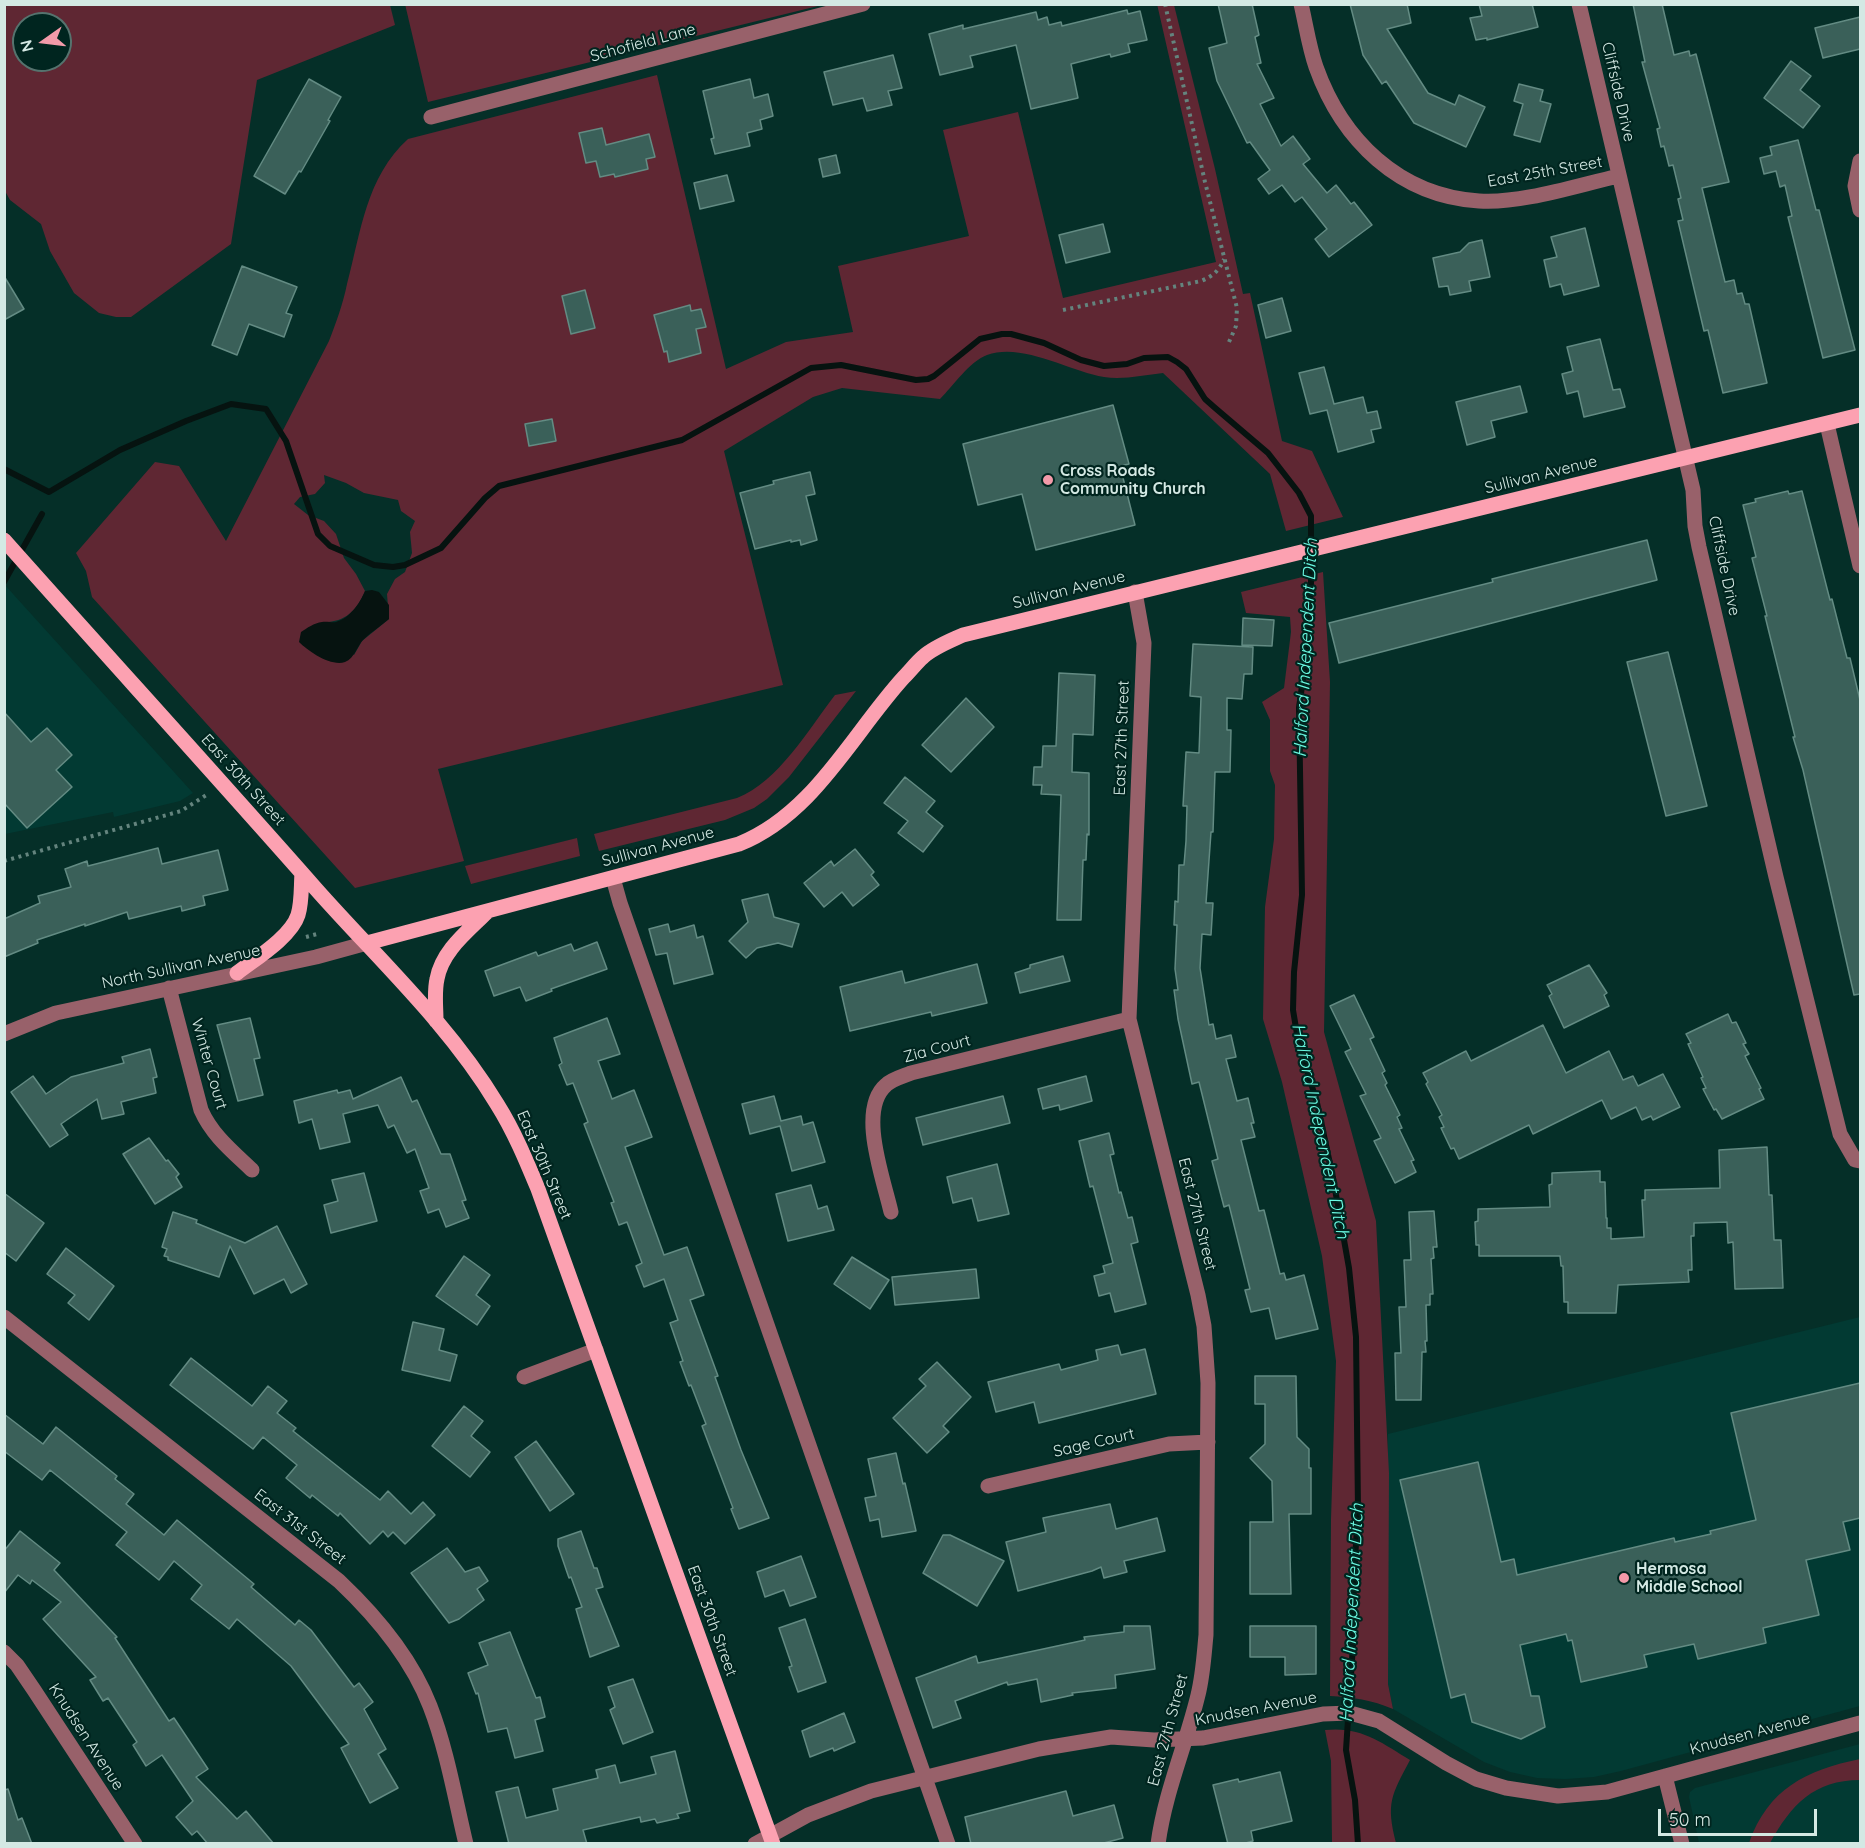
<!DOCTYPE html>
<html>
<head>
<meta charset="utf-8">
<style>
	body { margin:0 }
	#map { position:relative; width:1865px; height:1848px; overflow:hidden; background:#052f28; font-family:Quicksand,sans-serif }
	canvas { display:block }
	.frame { position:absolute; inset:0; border:6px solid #d4e9e4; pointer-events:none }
	.north { position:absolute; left:12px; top:12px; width:60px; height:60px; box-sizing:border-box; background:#00251f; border:2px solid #55736e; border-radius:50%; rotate:256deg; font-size:16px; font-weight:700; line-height:24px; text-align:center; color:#d4e9e4 }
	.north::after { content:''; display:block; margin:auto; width:21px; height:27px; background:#f39aa9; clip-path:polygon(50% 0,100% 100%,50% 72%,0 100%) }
	.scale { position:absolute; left:1658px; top:1809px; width:159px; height:27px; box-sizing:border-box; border:3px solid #d4e9e4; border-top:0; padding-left:8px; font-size:18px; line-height:21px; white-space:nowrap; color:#d4e9e4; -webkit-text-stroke:4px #00251f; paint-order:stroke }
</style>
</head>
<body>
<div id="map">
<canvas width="1865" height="1848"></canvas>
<div class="frame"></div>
<div class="north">N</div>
<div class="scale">50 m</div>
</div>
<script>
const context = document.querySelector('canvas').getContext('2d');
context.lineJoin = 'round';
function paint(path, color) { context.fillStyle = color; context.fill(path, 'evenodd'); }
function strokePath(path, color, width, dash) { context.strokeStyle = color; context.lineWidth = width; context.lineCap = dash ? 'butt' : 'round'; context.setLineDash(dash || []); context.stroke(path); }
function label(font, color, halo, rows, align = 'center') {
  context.font = font + ' Quicksand,sans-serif'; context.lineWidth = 4.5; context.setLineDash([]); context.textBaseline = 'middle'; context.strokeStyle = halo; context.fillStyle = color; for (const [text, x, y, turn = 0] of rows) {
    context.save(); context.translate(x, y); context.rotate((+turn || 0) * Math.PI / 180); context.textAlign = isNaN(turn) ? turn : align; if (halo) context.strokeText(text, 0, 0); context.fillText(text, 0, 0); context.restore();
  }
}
paint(new Path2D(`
	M4,584L193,793L180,801L114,817L113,812L5,834L4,603L6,594Z
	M1860,1317V1706L1621,1771L1594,1777L1566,1779L1537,1778L1510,1772L1484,1762L1393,1709L1388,1684V1434Z
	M1860,1744V1843H1699L1689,1797L1690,1792L1695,1788Z`), '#023a33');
paint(new Path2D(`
	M405,4H822V5L428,102Z
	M1157,4L1174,5L1215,169L1243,294L1250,293L1282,441L1312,451L1343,517L1286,531L1270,474L1163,373C1144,375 1123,380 1104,377C1069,371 1022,342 987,355C969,362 954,385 940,399L842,388L813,397L724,451L783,685L438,769L464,861L355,888L92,597L86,571L76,553L155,462L179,466L226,541L329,341C336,323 343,304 347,284C361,232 366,177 408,139L657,75L726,369L786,342L853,332L838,266L969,236L943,130L1018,112L1063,298L1216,262ZM324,475L346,483L364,493L398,500L401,511L415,521L410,532L412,553L405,572L395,579L387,594L389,619L362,641L354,655L322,622C344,623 357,611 365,591L356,574L344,558L336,534L324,521L308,515L294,504L300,497L315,494L325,483Z
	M4,5H390L395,25L257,80L231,244L131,317H116L99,313L74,293L50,251L41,224L10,200L5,191ZM24,24H60V60H24Z
	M1323,572L1330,682L1324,1032L1376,1221L1389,1473L1388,1684L1393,1709C1372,1700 1352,1697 1330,1696L1331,1519L1336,1361L1322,1256L1282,1082L1263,1019L1265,907L1274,839L1275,785L1270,771V720L1262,702L1284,688L1291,632L1290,617L1246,613L1241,592Z
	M856,691L789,777L767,799L754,808L725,820L599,851L594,834L737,798C779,781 808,730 835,695Z
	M577,838L580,856L471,884L465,866Z
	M1325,1730C1360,1726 1381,1742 1410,1760C1391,1796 1386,1803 1396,1843H1332L1331,1761Z
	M1860,1759V1780C1814,1780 1791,1805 1770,1843H1749C1768,1789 1806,1770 1860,1759Z`), '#5f2733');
paint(new Path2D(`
	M372,590L379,592L389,605V619C381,626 371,632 363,640C357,646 355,658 345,662C331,667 308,651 299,642L301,632C307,628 314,623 322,622C327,621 332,623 336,622C350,618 360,603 365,591Z`), '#061310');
strokePath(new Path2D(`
	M4,469L49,492L120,450L186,421L231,404L266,409L286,441L318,534L330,546L374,565L393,567L405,565L441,548L485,498L499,486L682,440L811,368L841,365L916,380L928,379L934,376L980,339L1002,334H1011L1044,343L1081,360L1104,366L1127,364L1144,358L1168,357L1177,362L1186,369L1205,399L1214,407L1268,453L1299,493L1311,516V584L1308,642L1299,708L1302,895L1294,972L1293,1010L1298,1040L1317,1103L1333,1178L1349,1268L1356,1337L1358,1510L1354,1577L1353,1645L1346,1750L1355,1800L1358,1844
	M4,582L42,514`), '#061310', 6);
const building = new Path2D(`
	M1218,4H1252L1259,35L1255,37L1261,63L1257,64L1274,98L1260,104L1281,146L1293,136L1310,159L1303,164L1327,193L1336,185L1351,204L1354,202L1372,225L1329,257L1315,239L1327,229L1302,197L1295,202L1282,185L1269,194L1258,179L1270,170L1250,142L1247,143L1217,81L1209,48L1227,43Z
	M1350,4H1407L1411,23L1387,29L1428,93L1455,105L1459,95L1485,107L1466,147L1414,123L1386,81L1382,84L1363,55Z
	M1479,4H1532L1538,27L1487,40V38L1476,40L1470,18L1482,16Z
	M1633,4H1662L1674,55L1689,51L1690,56L1696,54L1729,182L1702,188L1725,282L1734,280L1737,294L1742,293L1745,304H1749L1767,383L1723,393L1708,330L1704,331L1678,221L1683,220L1678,199L1681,198L1673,165L1669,166L1664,146L1661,147L1657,129L1660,128L1642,62H1645Z
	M1127,10L1128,14L1140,11L1147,40L1128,44L1130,52L1111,57L1110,54L1071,64L1078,98L1031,109L1016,45L970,56L973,67L940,75L929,34L963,25V29L1036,12L1038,20L1047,17L1049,25L1061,22L1062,26Z
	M1860,17V49L1823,58L1815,28Z
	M893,55L902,88L888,91L892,105L867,111L863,98L833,105L824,72Z
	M1791,61L1811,76L1800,90L1820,106L1803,128L1764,98Z
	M309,79L341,97L328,120L330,121L301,172L299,171L285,194L254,176Z
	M750,79L754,98L768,94L773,116L760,120L762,129L747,133L750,146L715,154L711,139L714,138L703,91Z
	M1519,84L1543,90L1540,101L1551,104L1540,142L1514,135L1523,104L1514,101Z
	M602,128L606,145L649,134L655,157L646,159L648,169L615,177L614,174L600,177L596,161L586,163L579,133Z
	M1798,140L1816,210H1819L1855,350L1823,358L1788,217L1792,216L1785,185L1780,187L1776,171L1764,174L1760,158L1772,155L1770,147Z
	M836,155L840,173L823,177L819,159Z
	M727,175L734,201L700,209L694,183Z
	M1103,224L1110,252L1066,263L1059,235Z
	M1585,228L1599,286L1564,295L1561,284L1550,287L1544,260L1557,257L1551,237Z
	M1482,240L1490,277L1469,281L1471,291L1450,295L1448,286L1439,287L1433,258L1460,252L1469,243Z
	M242,266L297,287L286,313L292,315L284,337L249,324L237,355L212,345Z
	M4,276L24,309L4,320Z
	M585,290L595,328L571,334L562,296Z
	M1282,298L1291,331L1266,338L1258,305Z
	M690,305L691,311L701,309L706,327L696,329L701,353L669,362L667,351L664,352L654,315Z
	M1600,339L1613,390L1620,389L1625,407L1584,417L1578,391L1567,394L1562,374L1573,371L1567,347Z
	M1324,367L1334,404L1363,397L1367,413L1377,411L1381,428L1371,430L1374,442L1338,452L1327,410L1310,414L1299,373Z
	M1520,386L1527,412L1491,421L1495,437L1467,445L1456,402Z
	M1113,405L1129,464L1120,466L1135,525L1036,550L1022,494L978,505L963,444Z
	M552,419L556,441L529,446L525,424Z
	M810,472L815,494L806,496L817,540L801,545L800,540L791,542V540L755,549L740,493L774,484L773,481Z
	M1788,491L1789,494L1802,491L1830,600L1832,599L1847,658H1850L1860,700V994L1854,995L1803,770L1793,737H1795L1765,616H1767L1752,558L1756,557L1743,505L1756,502L1755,499Z
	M1647,540L1657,580L1339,663L1329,623L1493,582L1492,579Z
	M1243,618L1274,620L1272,646L1242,645Z
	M1193,644L1253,647L1252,674H1244L1242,699L1227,698V730H1231L1230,772H1215L1213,832H1211L1206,903H1213L1211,935L1202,934L1200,968L1209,1025L1213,1024L1216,1039L1231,1035L1236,1057L1226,1059L1237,1101L1248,1098L1254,1123H1251L1255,1137L1241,1140L1259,1211L1264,1210L1280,1274L1284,1273L1286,1280L1304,1275L1318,1329L1276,1339L1269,1308L1251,1312L1245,1290L1250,1289L1229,1205L1224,1207L1212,1161L1218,1159L1199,1082L1192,1084L1178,1019L1174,990H1178L1175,969L1177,925H1174L1175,901L1178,902L1179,865H1184L1186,841L1187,806H1183L1186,752L1199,753L1201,697L1190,696Z
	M1668,652L1707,806L1666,816L1627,662Z
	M1059,673L1095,675L1093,735L1073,734L1072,772L1089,773V835L1087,834L1086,860H1083L1081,920H1057L1061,795L1041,794L1042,785H1033L1034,767H1042L1043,746H1056Z
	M966,698L994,727L951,772L922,745Z
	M4,712L31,742L47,728L72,755L56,770L72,787L27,828L4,803Z
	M905,777L935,801L926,812L943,826L923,852L898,833L908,821L884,803Z
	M158,848L162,864L218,850L228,890L203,896L205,905L182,911L181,906L129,919L127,912L85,926V924L37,940L38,943L4,957V919L40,903L38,896L71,887L65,869L87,861L88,866Z
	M855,849L874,872L871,875L879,885L853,906L842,892L824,907L804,883L831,861L834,866Z
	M768,894L774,917L799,924L792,947L778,943L757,948L746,958L729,941L748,922L742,900Z
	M668,924L670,932L694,925L697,938L703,936L713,974L674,984L667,953L656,955L649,929Z
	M597,942L607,969L551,989L552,991L526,1001L520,987L494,996L485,971L536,952L538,956L571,944L574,951Z
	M1063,956L1070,981L1020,993L1015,973L1030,968V965Z
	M977,964L987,1003L932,1016L931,1012L850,1031L840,987L902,971L905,983Z
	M1589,965L1607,993L1604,995L1609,1006L1564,1028L1549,996L1552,994L1547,985Z
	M1354,995L1374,1037L1370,1039L1385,1071L1382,1073L1387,1083L1385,1085L1400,1115L1397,1117L1402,1128L1399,1129L1414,1160L1411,1161L1416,1172L1395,1183L1374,1141L1381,1138L1360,1096L1366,1094L1345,1052L1351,1049L1330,1006Z
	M1728,1014L1732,1023L1736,1022L1746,1043L1743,1044L1749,1054L1745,1056L1761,1088L1759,1089L1764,1099L1722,1119L1716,1109L1714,1110L1703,1089L1706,1088L1701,1078L1703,1077L1688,1044L1691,1043L1686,1034Z
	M250,1018L260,1058L254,1059L263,1095L238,1101L217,1025Z
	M607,1018L620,1054L598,1061L612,1099L634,1090L652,1137L625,1147L664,1255L687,1247L704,1295L690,1300L718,1376L715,1377L741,1450L769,1518L739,1529L731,1509L733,1508L702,1426L706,1424L691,1385L689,1386L680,1362L683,1361L670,1323L678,1320L664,1279L644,1287L636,1266L642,1263L627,1222L619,1225L611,1203L614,1202L584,1124L588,1122L573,1083L567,1085L559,1065L562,1063L554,1038Z
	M1543,1025L1566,1073L1609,1051L1623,1080L1633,1076L1638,1086L1663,1074L1680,1107L1653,1120L1651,1116L1642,1120L1636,1107L1611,1119L1602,1100L1533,1134L1529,1125L1459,1159L1454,1148L1451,1149L1441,1128L1444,1127L1439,1117L1442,1115L1426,1084L1428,1082L1423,1073L1466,1051L1471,1061Z
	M150,1049L157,1077L153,1078L156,1093L121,1102L124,1114L102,1119L97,1099L61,1124L68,1135L50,1147L11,1092L33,1076L46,1094L71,1077L124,1063L122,1057Z
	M1086,1076L1092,1101L1060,1110L1059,1105L1043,1109L1038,1089Z
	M401,1077L412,1102L417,1100L441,1154H450L466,1200L462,1201L469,1218L446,1227L439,1209L428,1213L420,1191L429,1188L415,1149L407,1153L394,1125L388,1128L378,1105L343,1114L350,1142L320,1149L312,1119L299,1123L294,1101L337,1090L338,1093L350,1090L353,1099Z
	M774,1096L781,1121L801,1116L803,1125L813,1122L825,1162L792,1171L780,1126L750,1134L742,1104Z
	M1003,1096L1010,1123L923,1145L916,1118Z
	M1109,1133L1114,1154L1110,1155L1119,1193L1121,1192L1128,1218L1132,1217L1138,1242L1131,1244L1146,1304L1115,1312L1110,1293L1099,1296L1094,1276L1105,1273L1103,1266L1113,1263L1093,1186L1090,1187L1079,1141Z
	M149,1138L166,1161L168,1160L179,1174L176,1177L182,1187L155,1204L123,1154Z
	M1767,1147L1769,1195H1772L1774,1240H1781L1783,1288L1735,1289L1733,1242L1728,1243L1727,1222L1694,1223V1236H1691L1692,1270H1688L1689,1282L1618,1285L1616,1313H1568V1302H1564L1563,1266H1561L1560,1256H1479V1245H1476L1475,1222L1478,1221V1209L1550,1207L1549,1185L1552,1184V1173L1600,1171V1182H1605L1606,1218H1607V1228H1611V1239L1644,1237L1642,1200H1645V1190L1720,1188L1719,1150Z
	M997,1164L1009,1214L978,1221L972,1198L953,1203L947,1177Z
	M364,1173L377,1221L331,1233L324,1205L338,1201L332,1180Z
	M811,1185L818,1209L827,1206L834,1230L788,1241L776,1194Z
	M4,1193L44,1223L16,1261L4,1252Z
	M1434,1211L1437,1247H1433L1434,1258L1431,1259L1433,1294H1430V1305H1426L1427,1341H1425L1426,1352H1422L1421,1400H1396L1395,1353H1401L1399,1307H1406L1404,1260H1411L1409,1212Z
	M173,1212L197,1220L196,1223L245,1243L277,1226L307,1284L291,1293L284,1279L254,1294L230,1246L219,1277L168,1260V1257L164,1256L167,1249L162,1247Z
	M66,1248L114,1286L89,1320L68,1303L75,1295L47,1274Z
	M464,1256L490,1275L476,1295L490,1306L477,1325L436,1296Z
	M852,1257L889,1280L870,1309L834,1284Z
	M976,1269L979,1298L895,1305L892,1277Z
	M413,1322L444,1329L439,1350L457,1355L450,1381L402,1370Z
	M1118,1345L1121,1355L1145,1349L1156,1394L1039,1423L1034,1402L996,1412L988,1382L1059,1364L1061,1370L1098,1360L1096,1350Z
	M191,1358L252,1406L268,1386L287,1401L277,1413L296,1428L293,1431L380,1500L388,1491L411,1514L423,1502L435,1515L405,1544L393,1532L388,1537L383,1531L370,1544L340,1513L338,1516L312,1495L310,1498L286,1478L297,1465L263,1437L253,1449L170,1385Z
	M937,1362L971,1397L943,1426L949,1432L927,1453L893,1418L926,1386L919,1379Z
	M1255,1376H1296L1297,1437L1309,1449V1468H1311V1514H1289L1291,1594H1250V1522H1273L1272,1481L1250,1458L1265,1444V1404H1255Z
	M1860,1383V1518L1843,1522L1850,1550L1806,1560L1819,1615L1763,1628L1766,1643L1698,1659L1694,1644L1644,1655L1647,1667L1581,1682L1572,1640L1568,1641L1566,1634L1520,1645L1531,1696H1539L1545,1727L1521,1739L1472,1722L1465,1694L1451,1698L1400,1480L1478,1462L1501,1562L1514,1559L1517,1575L1674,1538L1675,1542L1711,1534L1710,1531L1756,1520L1731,1413Z
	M464,1406L483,1421L471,1436L490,1452L470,1477L432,1446Z
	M4,1414L43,1444L56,1427L117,1476L115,1479L134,1494L126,1504L164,1535L177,1520L254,1584L251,1587L295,1625L299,1620L311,1630L354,1687L359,1683L373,1702L364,1709L386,1749L378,1754L398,1788L370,1803L341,1748L349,1744L291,1666L237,1619L229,1629L191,1599L202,1585L174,1561L159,1580L116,1545L127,1532L50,1470L42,1480L4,1451Z
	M536,1441L574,1494L550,1511L515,1457Z
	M896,1453L903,1484L905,1483L916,1531L882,1537L879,1519L870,1521L865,1498L876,1496L868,1459Z
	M1110,1504L1116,1529L1157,1518L1165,1551L1124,1561L1127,1572L1104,1578L1101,1567L1092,1571L1018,1591L1006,1542L1046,1532L1043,1518Z
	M20,1531L60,1563L54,1570L117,1637L115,1638L169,1721L174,1718L208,1769L196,1777L237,1819L246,1811L274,1844H208L197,1831L192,1835L176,1817L193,1801L162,1755L146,1766L133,1745L137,1742L108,1698L103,1701L90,1680L96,1677L43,1619L61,1602L32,1580L30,1584L18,1575L4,1593V1551Z
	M581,1531L594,1568H597L603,1587L596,1589L619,1646L590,1657L576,1609L582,1607L571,1577L569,1578L558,1546V1539Z
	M943,1535H950L1004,1561L977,1606L923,1573Z
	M447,1548L465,1572L479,1567L488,1581L477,1589L484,1600L459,1619L449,1623L411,1573Z
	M801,1556L816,1597L790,1606L784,1590L765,1597L757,1572Z
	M805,1619L826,1682L798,1692L789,1667L792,1666L779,1628Z
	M1124,1626H1150L1155,1669L1115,1675L1116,1688L1072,1693L1073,1695L1041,1702L1037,1679L1008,1685L1007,1682L955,1701L961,1718L933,1728L916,1678L976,1656L978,1663L1085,1640L1084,1637L1124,1632Z
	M1250,1626H1316V1674L1285,1675V1657H1250Z
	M510,1632L536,1698L540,1697L545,1717L535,1720L543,1751L515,1758L507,1728L488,1732L478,1693L476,1694L468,1673L488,1665L479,1643Z
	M633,1679L653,1732L623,1744L610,1710L615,1707L608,1687Z
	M844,1713L855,1742L834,1751L833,1748L810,1757L802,1731Z
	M675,1751L690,1811L677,1814L679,1818L657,1823L655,1819L641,1822L640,1817L583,1830L587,1844H509L496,1792L518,1787L526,1818L558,1810L553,1789L598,1778L596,1770L615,1765L620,1783L656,1774L651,1757Z
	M1280,1772L1292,1821L1251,1831L1253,1841L1242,1844H1228L1213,1785L1238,1779L1239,1782Z
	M8,1789L18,1820L22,1818L32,1844H4V1790Z
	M1066,1791L1073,1816L1114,1805L1123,1838L1100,1844H971L965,1817Z`);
paint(building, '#3a6059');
strokePath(building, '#638b83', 1.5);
strokePath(new Path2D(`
	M1165,4L1205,182L1237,308L1236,326L1229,342
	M1063,310L1201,281C1213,276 1219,271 1224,259
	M4,861L181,811L208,794
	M306,937L317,934`), '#64847e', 4, [3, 4.5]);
strokePath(new Path2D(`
	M1301,4C1306,25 1309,47 1316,67C1342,140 1399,196 1479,201C1521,204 1578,185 1619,176
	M1579,4L1693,490L1695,526L1699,547L1776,877L1840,1134L1855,1160L1860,1161
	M431,117L863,4
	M1860,161L1855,186L1860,210
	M1827,424L1860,566
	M1135,592L1144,643L1129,1019L1198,1295L1204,1326L1208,1383L1206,1635C1204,1655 1203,1675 1198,1695C1186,1745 1165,1792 1158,1844
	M613,878L620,903L948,1844
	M169,988L201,1110C212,1135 232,1151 252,1170
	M4,1034L56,1013L316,957L367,943
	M891,1212C884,1180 857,1110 886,1085C892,1079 904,1076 911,1073L1129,1019
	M4,1317L339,1581C376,1616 411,1657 430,1706C447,1750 455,1798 466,1844
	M524,1377L596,1350
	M988,1486L1169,1444L1208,1442
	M4,1652L17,1665L34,1690L135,1844
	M1665,1776L1682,1844
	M755,1844L808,1815L871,1791L1039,1749L1111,1737L1154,1740L1203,1738L1323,1714L1350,1713L1379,1721L1446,1763L1476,1779L1506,1788L1558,1796L1607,1792L1860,1723`), '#98616a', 15);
strokePath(new Path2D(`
	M4,540C108,657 213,772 316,889C378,959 448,1023 497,1104C514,1131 526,1160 538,1189L773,1844
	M367,943L739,844C814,814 852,734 904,677C911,670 916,663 923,657C934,647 950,641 963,635L1860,415
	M237,973C255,959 291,937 298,915C302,902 301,887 302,873
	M436,1021C436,1007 434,992 437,979C442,951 467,932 486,913`), '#fca1b1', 15);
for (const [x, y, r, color] of [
	[1048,480,6,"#f39aa9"],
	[1624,1578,6,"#f39aa9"]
]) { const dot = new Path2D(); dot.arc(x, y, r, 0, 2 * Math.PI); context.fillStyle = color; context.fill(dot); strokePath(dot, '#00251f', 2); }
label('16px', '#d4e9e4', '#00251f', [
	["Schofield Lane",643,43,-15],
	["Cliffside Drive",1618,92,77],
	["East 25th Street",1545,172,-10],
	["Sullivan Avenue",1541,475,-14],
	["Cliffside Drive",1724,566,78],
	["Sullivan Avenue",1069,590,-14],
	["East 27th Street",1122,738,-88],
	["East 30th Street",243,780,48],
	["Sullivan Avenue",658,847,-15],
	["North Sullivan Avenue",181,967,-12],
	["Zia Court",937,1049,-15],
	["Winter Court",209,1064,74],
	["East 30th Street",544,1165,67],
	["East 27th Street",1197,1214,76],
	["Sage Court",1094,1443,-13],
	["East 31st Street",300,1527,38],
	["East 30th Street",712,1621,70],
	["Knudsen Avenue",1256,1709,-11],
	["East 27th Street",1168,1730,-75],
	["Knudsen Avenue",1750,1734,-15],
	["Knudsen Avenue",86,1737,57]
]);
label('bold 16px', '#d4e9e4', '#00251f', [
	["Cross Roads",1060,471],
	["Community Church",1060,489],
	["Hermosa",1636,1569],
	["Middle School",1636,1587]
], 'left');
label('italic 18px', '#6afbe3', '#00251f', [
	["Halford Independent Ditch",1306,648,-87],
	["Halford Independent Ditch",1320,1131,78],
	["Halford Independent Ditch",1352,1613,-87]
]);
</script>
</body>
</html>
